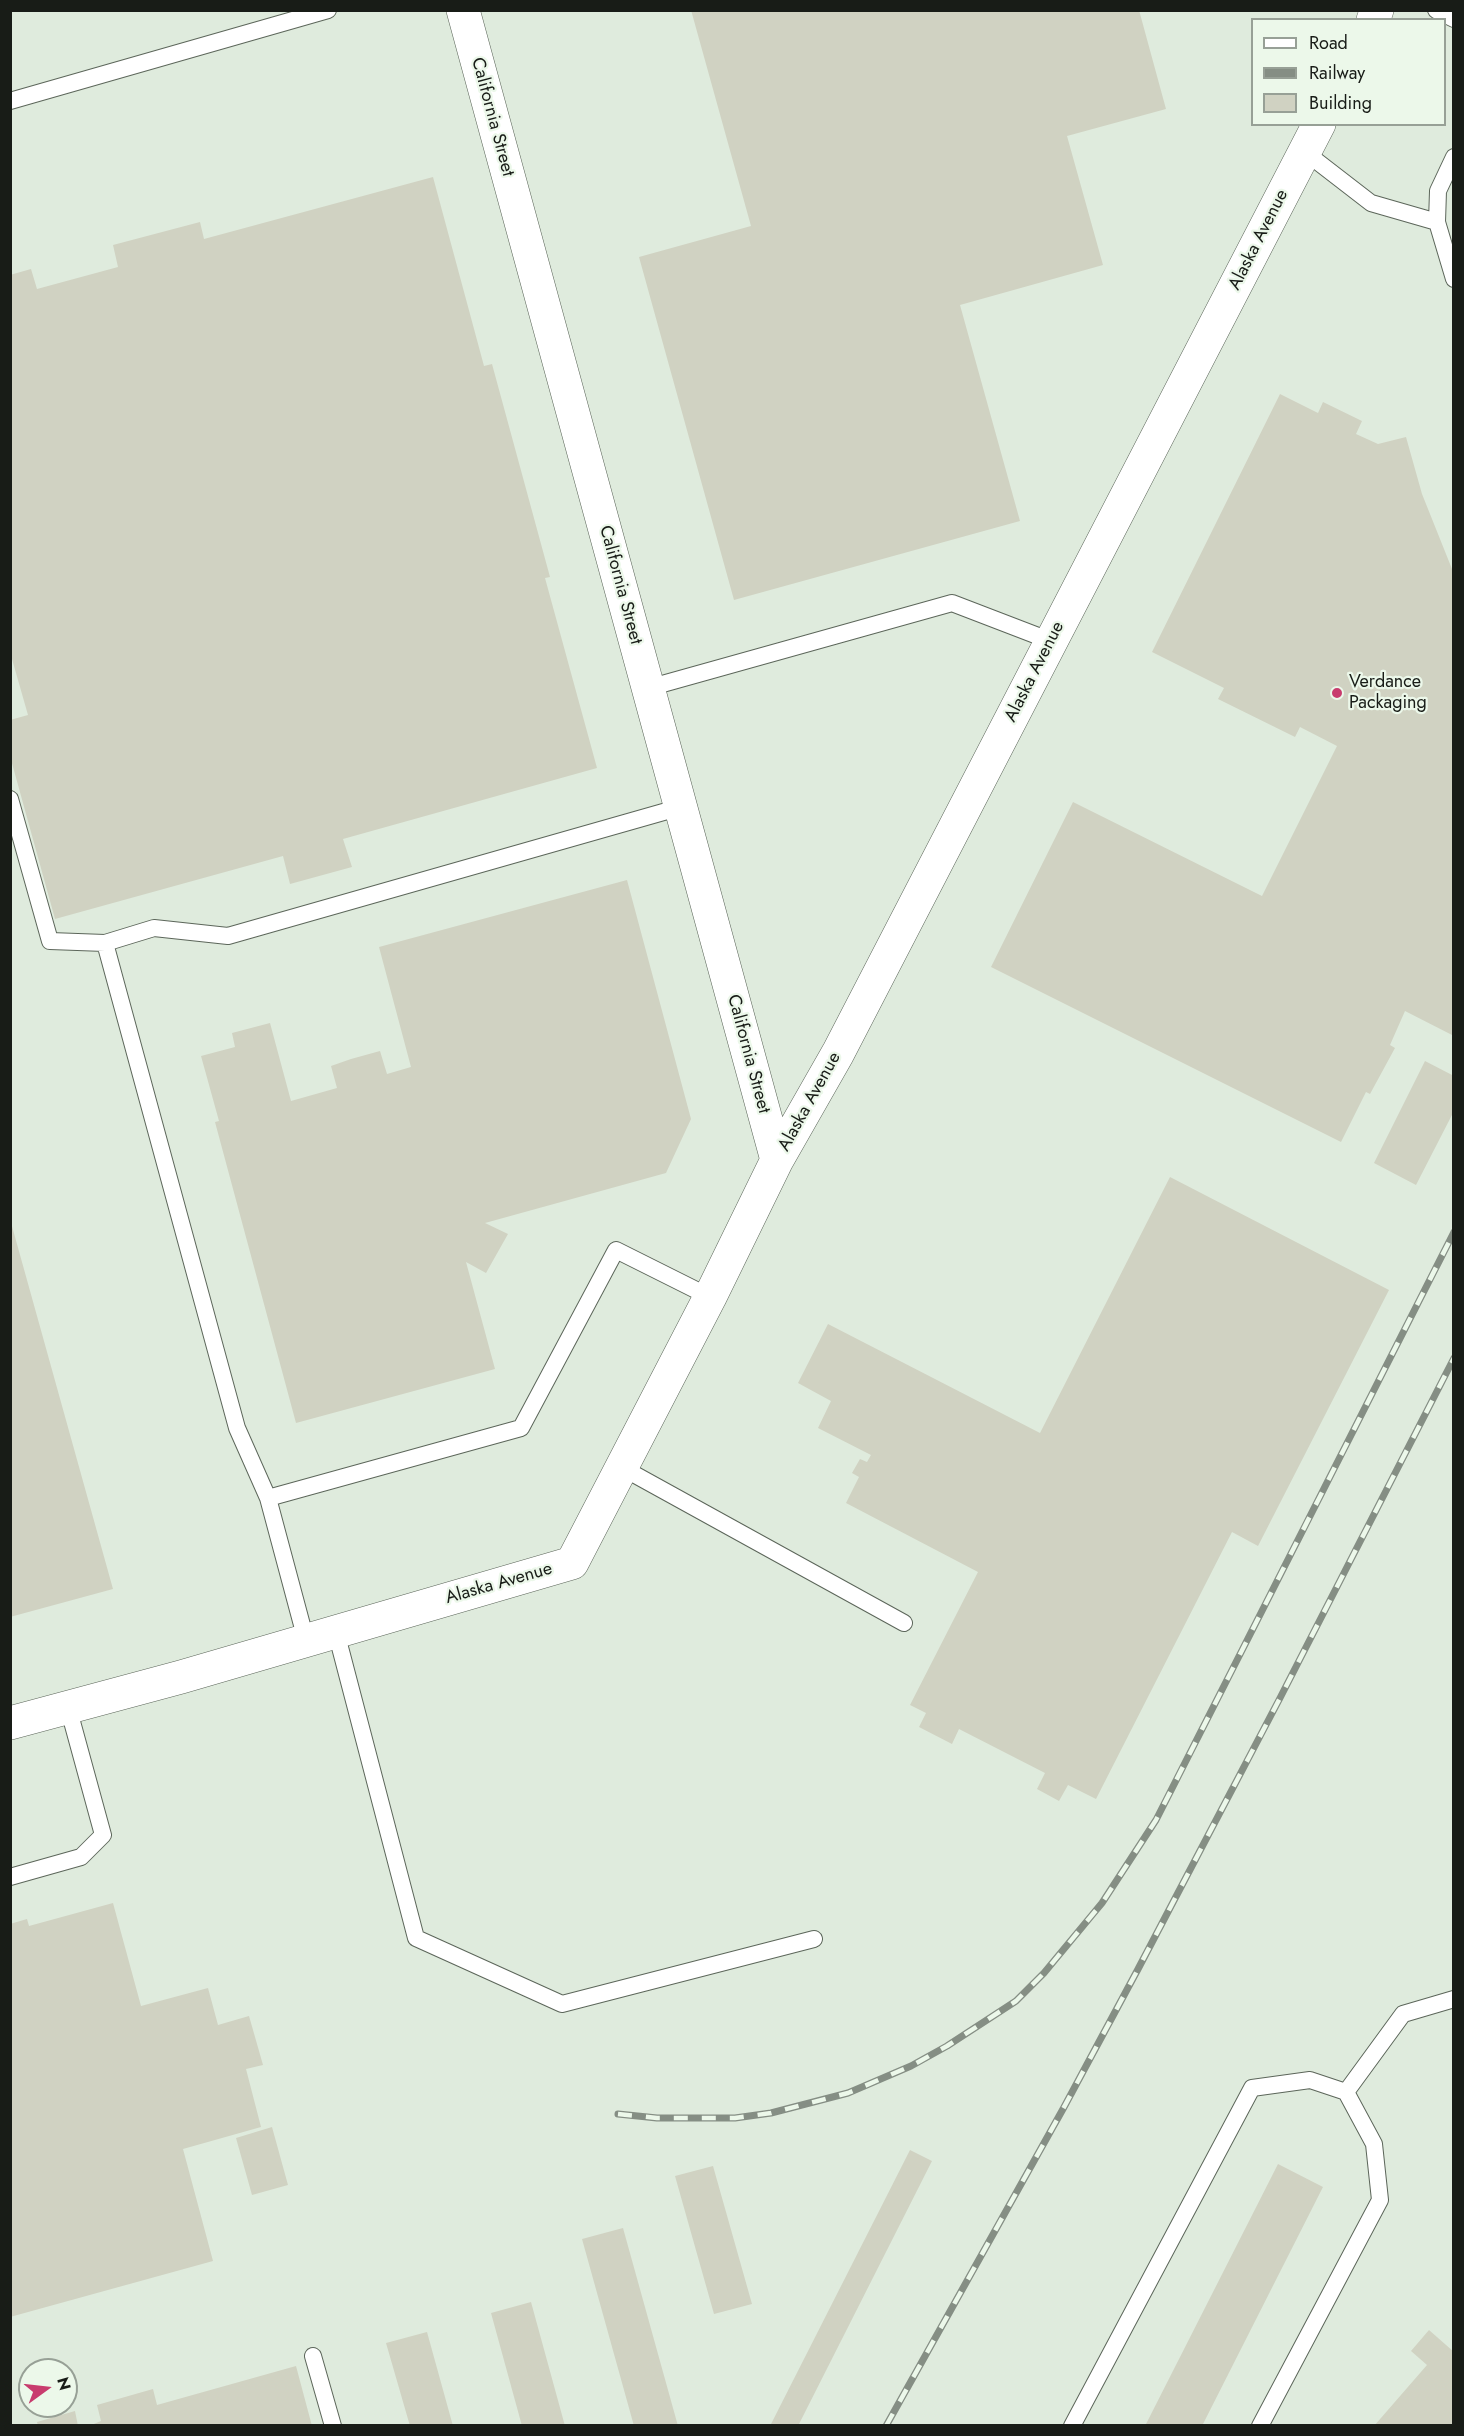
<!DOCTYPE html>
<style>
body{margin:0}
#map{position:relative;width:1464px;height:2436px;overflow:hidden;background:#dfebdd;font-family:Jost,sans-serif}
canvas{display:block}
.frame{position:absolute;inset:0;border:12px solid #181c17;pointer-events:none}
.legend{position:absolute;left:1251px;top:18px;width:195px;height:108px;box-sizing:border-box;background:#ecf8ea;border:2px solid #97a096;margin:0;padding:8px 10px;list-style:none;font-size:18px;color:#181c17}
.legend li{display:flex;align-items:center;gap:12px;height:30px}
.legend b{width:30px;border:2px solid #97a096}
.north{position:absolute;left:18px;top:2358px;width:60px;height:60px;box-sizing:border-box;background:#ecf8ea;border:2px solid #97a096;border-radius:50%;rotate:75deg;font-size:16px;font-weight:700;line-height:24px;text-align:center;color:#181c17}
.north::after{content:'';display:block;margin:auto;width:21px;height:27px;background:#c83c6e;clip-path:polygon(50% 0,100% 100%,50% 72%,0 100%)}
</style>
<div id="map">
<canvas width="1464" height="2436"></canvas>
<div class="frame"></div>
<ul class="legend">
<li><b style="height:8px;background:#fff"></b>Road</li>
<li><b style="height:8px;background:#858e84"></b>Railway</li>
<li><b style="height:16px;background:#d0d2c2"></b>Building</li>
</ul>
<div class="north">N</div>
</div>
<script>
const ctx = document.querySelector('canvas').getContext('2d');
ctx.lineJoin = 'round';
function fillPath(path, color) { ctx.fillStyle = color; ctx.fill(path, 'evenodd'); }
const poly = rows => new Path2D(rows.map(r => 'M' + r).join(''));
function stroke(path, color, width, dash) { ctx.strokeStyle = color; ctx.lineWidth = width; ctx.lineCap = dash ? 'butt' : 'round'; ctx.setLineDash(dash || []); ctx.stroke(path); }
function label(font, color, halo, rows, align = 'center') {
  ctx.font = font + ' Jost,sans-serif'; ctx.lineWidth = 4.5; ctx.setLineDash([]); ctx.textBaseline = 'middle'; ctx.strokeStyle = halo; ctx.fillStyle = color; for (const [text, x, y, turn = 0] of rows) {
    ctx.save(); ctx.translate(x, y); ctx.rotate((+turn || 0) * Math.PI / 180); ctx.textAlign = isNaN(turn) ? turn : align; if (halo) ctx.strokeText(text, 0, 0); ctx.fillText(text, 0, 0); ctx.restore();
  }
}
const building = poly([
 [691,10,1139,10,1166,109,1067,136,1103,265,960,305,1020,521,734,600,639,257,751,226],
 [433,177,484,366,492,364,550,577,545,578,597,768,343,839,352,867,290,884,283,856,55,919,10,756,10,720,28,715,10,652,10,275,31,269,37,289,118,267,113,245,200,222,204,239],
 [1280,394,1318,413,1323,402,1362,421,1356,434,1378,444,1406,437,1422,494,1454,574,1454,1036,1405,1011,1390,1045,1395,1048,1370,1094,1366,1092,1341,1142,991,967,1073,802,1262,896,1337,746,1300,727,1295,737,1218,699,1224,688,1152,652],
 [627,880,691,1119,666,1173,485,1223,508,1234,486,1273,466,1262,495,1369,296,1423,215,1122,219,1121,201,1056,235,1047,232,1033,270,1023,291,1101,337,1088,331,1066,351,1059,380,1051,387,1074,411,1067,379,947],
 [1425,1061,1454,1076,1454,1111,1416,1185,1374,1163],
 [1170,1177,1389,1290,1258,1546,1232,1532,1096,1799,1068,1785,1059,1801,1037,1789,1045,1773,959,1729,952,1744,919,1727,926,1713,910,1705,978,1572,846,1503,859,1477,852,1473,860,1459,867,1462,871,1455,818,1428,831,1401,798,1383,828,1324,1040,1433],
 [10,1219,113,1589,10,1617],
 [113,1903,141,2006,208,1988,218,2025,249,2016,263,2065,246,2069,261,2127,183,2149,213,2261,10,2317,10,1924,27,1919,29,1926],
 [272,2127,288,2185,252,2195,236,2138],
 [910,2150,932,2161,798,2426,770,2426],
 [1278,2164,1323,2187,1202,2426,1145,2426],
 [713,2166,752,2304,714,2314,675,2176],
 [623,2228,678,2426,634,2426,582,2239],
 [531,2302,565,2426,522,2426,491,2313],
 [1429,2330,1454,2352,1454,2426,1374,2426,1427,2365,1411,2351],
 [427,2332,453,2426,410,2426,386,2343],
 [296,2366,312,2426,89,2426,101,2421,97,2405,153,2389,157,2405],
 [75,2411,78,2426,38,2426,37,2422]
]);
const lane = poly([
 [1436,10,1454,19],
 [10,101,328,10],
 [1305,152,1371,203,1437,222],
 [1454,157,1438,191,1437,222,1454,279],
 [648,688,952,603,1051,641],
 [10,799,50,941,105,943],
 [621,1467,904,1623],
 [268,1498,237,1428,105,943,154,928,228,936,681,807],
 [336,1632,416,1938,562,2004,814,1939],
 [306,1640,268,1498,521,1428,616,1250,710,1297],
 [10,1877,81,1857,103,1835,68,1707],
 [1346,2092,1403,2014,1454,1999],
 [313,2356,333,2426],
 [1072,2426,1252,2088,1310,2080,1346,2092,1374,2144,1380,2200,1260,2426]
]);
const secondary = poly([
 [463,10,777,1160],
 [1373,20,1377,10],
 [10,1723,181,1677,572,1563,710,1297,777,1160,838,1053,1319,124]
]);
const rail = poly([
 [618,2114,657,2118,735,2118,771,2113,848,2093,911,2066,947,2046,1016,2001,1044,1973,1102,1903,1156,1820,1454,1232],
 [886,2426,1063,2109,1137,1971,1280,1698,1454,1358]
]);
const markers = [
 [1337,693,6,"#c83c6e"]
];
const streetNames = [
 ["California Street",492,117,75],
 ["Alaska Avenue",1259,240,-63],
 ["California Street",620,585,75],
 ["Alaska Avenue",1035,672,-63],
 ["California Street",748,1054,75],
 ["Alaska Avenue",810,1102,-61],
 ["Alaska Avenue",499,1584,-16]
];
const poiNames = [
 ["Verdance",1349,683],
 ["Packaging",1349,704]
];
fillPath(building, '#d0d2c2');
stroke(lane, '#5c665a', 18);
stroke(secondary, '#5c665a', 34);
stroke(lane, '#fff', 16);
stroke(secondary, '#fff', 33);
stroke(rail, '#858e84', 7);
stroke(rail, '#ecf8ea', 4.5, [14]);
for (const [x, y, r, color] of markers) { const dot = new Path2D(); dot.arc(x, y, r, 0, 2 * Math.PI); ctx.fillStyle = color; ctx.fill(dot); stroke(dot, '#ecf8ea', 2); }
label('18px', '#181c17', '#ecf8ea', streetNames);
label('18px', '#181c17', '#ecf8ea', poiNames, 'left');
</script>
